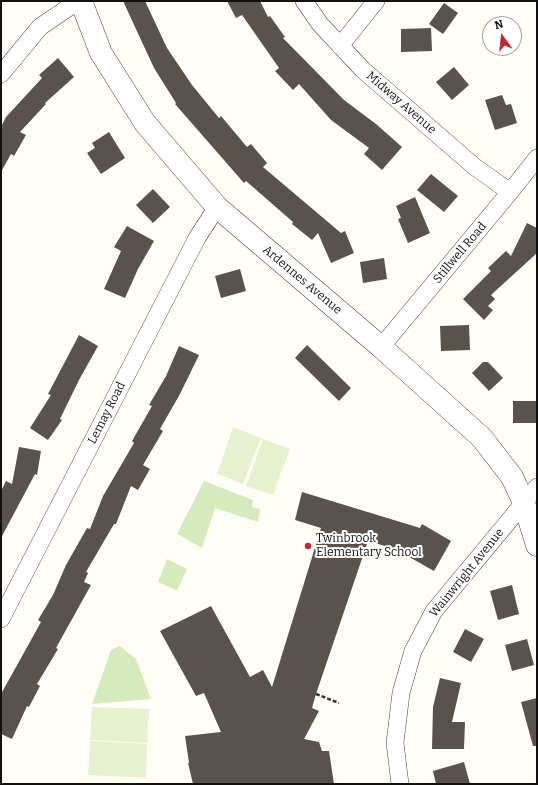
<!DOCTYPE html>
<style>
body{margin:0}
#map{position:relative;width:538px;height:785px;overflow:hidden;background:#fffdf5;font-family:Bitter,serif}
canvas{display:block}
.frame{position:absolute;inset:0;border:2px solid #111;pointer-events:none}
.north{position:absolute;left:482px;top:16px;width:40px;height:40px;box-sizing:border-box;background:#fff;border:1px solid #a0a0a0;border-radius:50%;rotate:345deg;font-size:11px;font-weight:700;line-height:16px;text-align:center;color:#111}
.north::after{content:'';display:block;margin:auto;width:14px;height:18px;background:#c4262e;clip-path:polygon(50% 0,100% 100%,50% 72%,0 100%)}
</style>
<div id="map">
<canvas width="538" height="785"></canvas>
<div class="frame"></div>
<div class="north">N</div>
</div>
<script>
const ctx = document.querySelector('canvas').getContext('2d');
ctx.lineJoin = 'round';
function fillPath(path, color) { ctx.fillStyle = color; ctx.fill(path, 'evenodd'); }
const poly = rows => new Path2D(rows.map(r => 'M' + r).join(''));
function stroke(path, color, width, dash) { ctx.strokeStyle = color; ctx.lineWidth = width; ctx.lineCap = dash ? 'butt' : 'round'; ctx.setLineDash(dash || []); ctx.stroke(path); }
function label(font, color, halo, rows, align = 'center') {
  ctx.font = font + ' Bitter,serif'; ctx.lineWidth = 4; ctx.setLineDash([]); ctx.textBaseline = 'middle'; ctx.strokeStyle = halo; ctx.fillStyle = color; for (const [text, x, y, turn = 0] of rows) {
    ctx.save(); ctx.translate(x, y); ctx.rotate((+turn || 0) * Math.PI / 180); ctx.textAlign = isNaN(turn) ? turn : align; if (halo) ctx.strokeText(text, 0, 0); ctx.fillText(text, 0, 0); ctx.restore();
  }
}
const green = poly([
 [204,481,253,500,252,507,260,509,258,522,215,508,202,548,177,534],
 [167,559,187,569,177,591,158,582],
 [120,646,136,659,151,699,92,704,111,650]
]);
const pitch = poly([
 [233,427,261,438,243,484,217,474],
 [263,439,290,449,273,495,246,486],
 [92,707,149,709,147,743,90,740],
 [90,741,147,744,146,778,88,775]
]);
const building = poly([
 [123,1,145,1,167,48,192,85,219,118,221,116,247,147,251,144,267,163,263,167,341,233,345,231,354,253,331,263,318,233,312,240,292,224,293,222,246,181,244,183,175,104,176,103,154,68],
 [227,1,260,1,268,17,270,16,285,37,283,38,344,100,376,124,402,147,382,170,364,154,369,148,331,120,299,84,293,90,275,71,279,68,242,15,236,18],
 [444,3,458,13,443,34,429,24],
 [431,28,432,51,401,52,401,29],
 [58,58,74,77,45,103,46,104,20,132,26,135,14,156,11,154,1,172,1,127,6,117,42,78,39,75],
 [454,67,469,85,452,100,436,82],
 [502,95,506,105,511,104,517,123,495,130,485,100],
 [109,132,125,158,101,174,87,153,95,148,92,143],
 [431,174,458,196,444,212,417,190],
 [153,189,170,207,153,223,136,205],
 [415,197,430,233,408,243,398,219,401,218,396,206],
 [527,223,537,228,537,253,491,295,495,299,488,306,493,310,484,320,463,299,491,271,488,268,506,251,511,256],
 [127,226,154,241,138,269,125,298,104,289,121,251,114,247],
 [384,258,387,279,363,283,360,262],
 [240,269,246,291,221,298,215,276],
 [469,325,470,350,441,351,440,326],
 [79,335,98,346,79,380,60,419,62,420,48,440,30,428,51,395,48,394],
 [307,345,351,388,339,401,295,358],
 [179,346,199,355,180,394,160,429,163,431,143,465,150,469,138,490,131,486,116,524,114,524,86,572,88,573,84,582,91,585,56,648,58,649,37,684,40,686,29,707,27,706,12,739,1,734,1,694,41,622,38,620,53,595,66,565,87,528,90,529,103,496,134,443,132,441,152,406,149,405,166,376],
 [483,362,488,362,503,378,489,391,472,373],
 [513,401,537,401,537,423,513,423],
 [19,447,41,451,37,475,35,474,1,538,1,491,6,481,12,484],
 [302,492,420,528,422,524,451,541,434,571,395,549,368,541,316,694,312,708,319,711,304,739,319,742,322,751,329,751,334,784,193,784,188,763,189,763,185,736,221,732,204,693,196,696,160,631,211,606,250,677,263,670,272,687,321,528,295,520],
 [512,585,519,614,498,620,490,591],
 [465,629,484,639,471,662,453,652],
 [527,639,534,665,512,671,505,645],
 [440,678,461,683,452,722,465,722,464,749,432,749,433,707],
 [537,698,537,746,533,746,521,702],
 [464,762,470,784,436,784,433,771]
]);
const path = poly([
 [316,694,339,703]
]);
const minor = poly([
 [304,1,320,24,363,70,475,167,510,192],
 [340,46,376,1],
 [1,74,40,27,78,1],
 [381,347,510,192,537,158],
 [1,619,197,238,217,207],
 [400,784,395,743,401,693,413,651,434,611,537,487]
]);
const tertiary = poly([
 [81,1,101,53,145,123,217,207,381,347,482,438,512,477,524,503,537,545]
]);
const markers = [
 [308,546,4,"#c4262e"]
];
const streetNames = [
 ["Midway Avenue",401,103,41],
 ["Stillwell Road",460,253,-50],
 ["Ardennes Avenue",302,280,40],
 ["Lemay Road",107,413,-63],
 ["Wainwright Avenue",467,573,-51]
];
const poiNames = [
 ["Twinbrook",316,539],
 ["Elementary School",316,553]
];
fillPath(green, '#d5ebbd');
fillPath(pitch, '#e6f2cf');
fillPath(building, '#5a524d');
stroke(minor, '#444', 18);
stroke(tertiary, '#444', 23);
stroke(path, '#333', 2.5, [4, 2]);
stroke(minor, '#fff', 17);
stroke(tertiary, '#fff', 22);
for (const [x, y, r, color] of markers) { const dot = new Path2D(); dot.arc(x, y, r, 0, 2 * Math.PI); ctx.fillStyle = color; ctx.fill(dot); stroke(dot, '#fff', 1.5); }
label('12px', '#111', '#fff', streetNames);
label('12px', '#111', '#fff', poiNames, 'left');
</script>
